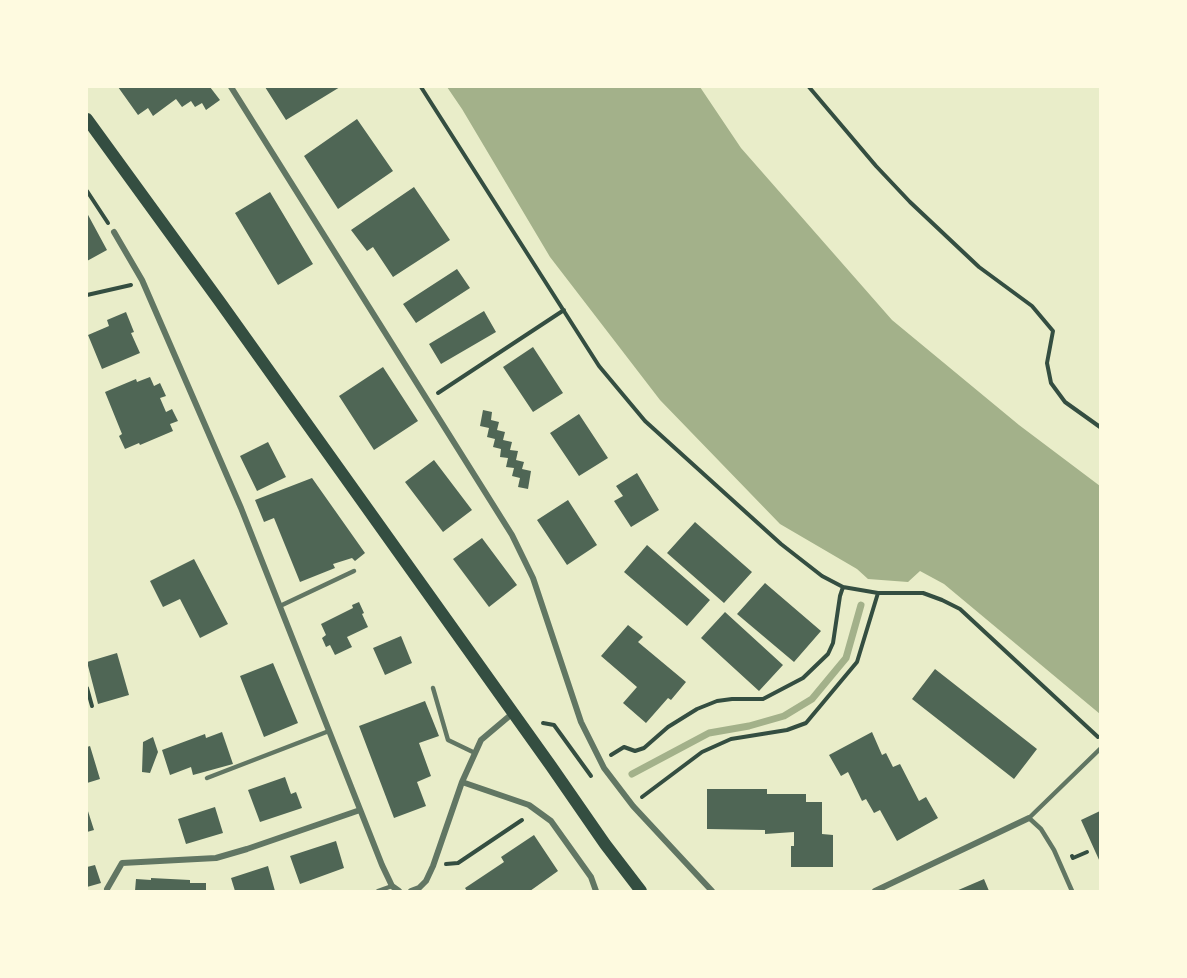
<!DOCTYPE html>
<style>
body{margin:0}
#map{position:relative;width:1187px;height:978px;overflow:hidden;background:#e9edc9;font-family:Arial,sans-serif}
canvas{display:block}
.frame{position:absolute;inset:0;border:88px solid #fefae0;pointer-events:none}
</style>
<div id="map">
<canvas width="1187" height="978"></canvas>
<div class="frame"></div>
</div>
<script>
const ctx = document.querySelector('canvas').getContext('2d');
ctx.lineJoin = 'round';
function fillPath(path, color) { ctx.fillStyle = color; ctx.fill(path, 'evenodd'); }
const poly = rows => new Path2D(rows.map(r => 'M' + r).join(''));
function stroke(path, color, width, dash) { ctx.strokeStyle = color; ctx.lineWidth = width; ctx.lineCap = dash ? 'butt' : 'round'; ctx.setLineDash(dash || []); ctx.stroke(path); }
const water = poly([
 [447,87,700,87,741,148,892,320,1019,425,1100,486,1100,714,944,584,920,571,908,582,868,579,857,569,780,524,660,400,550,257,462,109]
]);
const stream = poly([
 [632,774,709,733,749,726,784,716,812,699,846,658,861,605]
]);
const building = poly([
 [118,87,210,87,220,100,206,110,202,103,195,107,191,101,182,107,176,99,153,116,148,108,138,115],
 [265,87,340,87,286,120],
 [357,119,393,171,338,209,304,156],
 [414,187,450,240,393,277,373,247,367,251,351,230],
 [270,192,313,264,278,285,235,213],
 [87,213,107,250,87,261],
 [457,269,470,288,416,323,403,304],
 [484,311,496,332,441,364,429,344],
 [126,312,134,332,131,333,140,353,102,369,88,335,109,326,107,320],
 [533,347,563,393,533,412,503,367],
 [383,367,418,421,374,450,339,396],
 [150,377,154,386,160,383,166,396,160,398,166,412,172,409,178,421,170,424,173,431,140,445,139,443,125,449,119,436,122,434,105,392,136,379,137,382],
 [483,410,492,412,491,420,499,422,497,430,505,432,503,440,512,442,510,450,518,451,516,460,524,462,522,469,531,471,528,489,518,487,520,478,512,476,514,468,506,467,508,458,500,457,501,449,493,447,495,439,487,437,489,428,480,426],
 [579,414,608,458,579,476,550,433],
 [268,442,286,477,257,491,240,456],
 [434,460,472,510,443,532,405,482],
 [637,473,659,510,631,527,614,501,623,496,616,486],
 [312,478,365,553,355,561,352,558,333,564,335,568,300,582,274,518,264,522,255,500],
 [568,500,597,545,567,565,537,520],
 [695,522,752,572,724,603,667,553],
 [482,538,517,585,489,607,453,559],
 [647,545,710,600,687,626,624,572],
 [194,559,228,624,200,638,180,599,163,607,150,581],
 [765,583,821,631,794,662,737,614],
 [359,602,364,613,362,614,368,627,347,637,352,647,335,655,330,645,326,647,322,638,326,635,321,624,353,608,352,605],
 [725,612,783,665,759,691,701,638],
 [628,625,643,637,638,642,686,682,671,700,668,698,646,723,623,703,637,687,601,656],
 [401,636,412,663,385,675,373,648],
 [117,653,129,695,98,704,87,662],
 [273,663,298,723,264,737,240,676],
 [935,669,1037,749,1014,779,912,699],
 [425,701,439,736,419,743,431,776,417,782,426,806,394,818,359,726],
 [222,732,233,764,193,775,191,767,170,775,162,750,205,734,206,738],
 [872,732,882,755,886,753,893,767,900,764,919,801,926,797,938,818,897,841,880,810,874,813,866,799,862,801,848,772,841,776,829,755],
 [153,737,158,752,150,773,142,772,143,742],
 [90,746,100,779,87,783,87,747],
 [285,777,291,794,296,792,302,808,260,822,248,790],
 [707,789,767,789,767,794,806,794,806,802,822,802,822,834,833,835,833,867,791,867,791,846,794,846,794,832,765,834,765,830,707,829],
 [215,807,223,833,186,844,178,819],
 [87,808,94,830,87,832],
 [1100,811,1100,862,1081,820],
 [534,835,558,871,530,891,467,891,465,888,504,862,501,857],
 [336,841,344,868,300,884,290,856],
 [95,865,101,883,87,887,87,867],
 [268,866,275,891,235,891,231,878],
 [151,878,190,880,190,883,206,883,206,891,135,891,136,879,151,880],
 [984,879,989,891,956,891]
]);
const path = poly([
 [421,87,599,366,645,421,781,544,822,576,843,587,878,593,923,593,942,600,960,609,1098,737],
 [809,87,876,166,910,202,979,267,1032,306,1053,331,1047,363,1051,383,1065,402,1100,427],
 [87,191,108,223],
 [87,295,131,285],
 [438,393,564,310],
 [87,688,92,706],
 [543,723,554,725,591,776],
 [611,755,624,747,635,751,644,748,668,727,697,709,717,701,732,699,763,699,803,678,828,654,833,643,840,596,843,587],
 [642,797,702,752,731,739,787,730,806,723,857,662,878,593],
 [1072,856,1073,858,1087,852],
 [446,864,458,863,522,820]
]);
const service = poly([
 [280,606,354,571],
 [433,688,448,740,475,753],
 [207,778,329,731],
 [378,891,392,886],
 [1072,891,1054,850,1041,829,1029,818,1100,749]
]);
const minor = poly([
 [231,87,512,535,533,578,581,722,604,768,633,806,712,891],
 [114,232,142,280,241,508,382,865,392,886,399,891],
 [462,782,529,805,551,821,591,877,596,891],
 [107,889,122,863,216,858,247,849,360,810],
 [411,891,419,888,426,881,433,866,462,782,481,740,513,713],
 [875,891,1029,818]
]);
const secondary = poly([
 [87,119,220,302,551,766,605,844,641,891]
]);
fillPath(water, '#a3b18a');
stroke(stream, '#a3b18a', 7);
fillPath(building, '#4f6655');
stroke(path, '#344e41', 4);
stroke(service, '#617663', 4.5);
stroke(minor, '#617663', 6);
stroke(secondary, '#344e41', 12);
</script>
